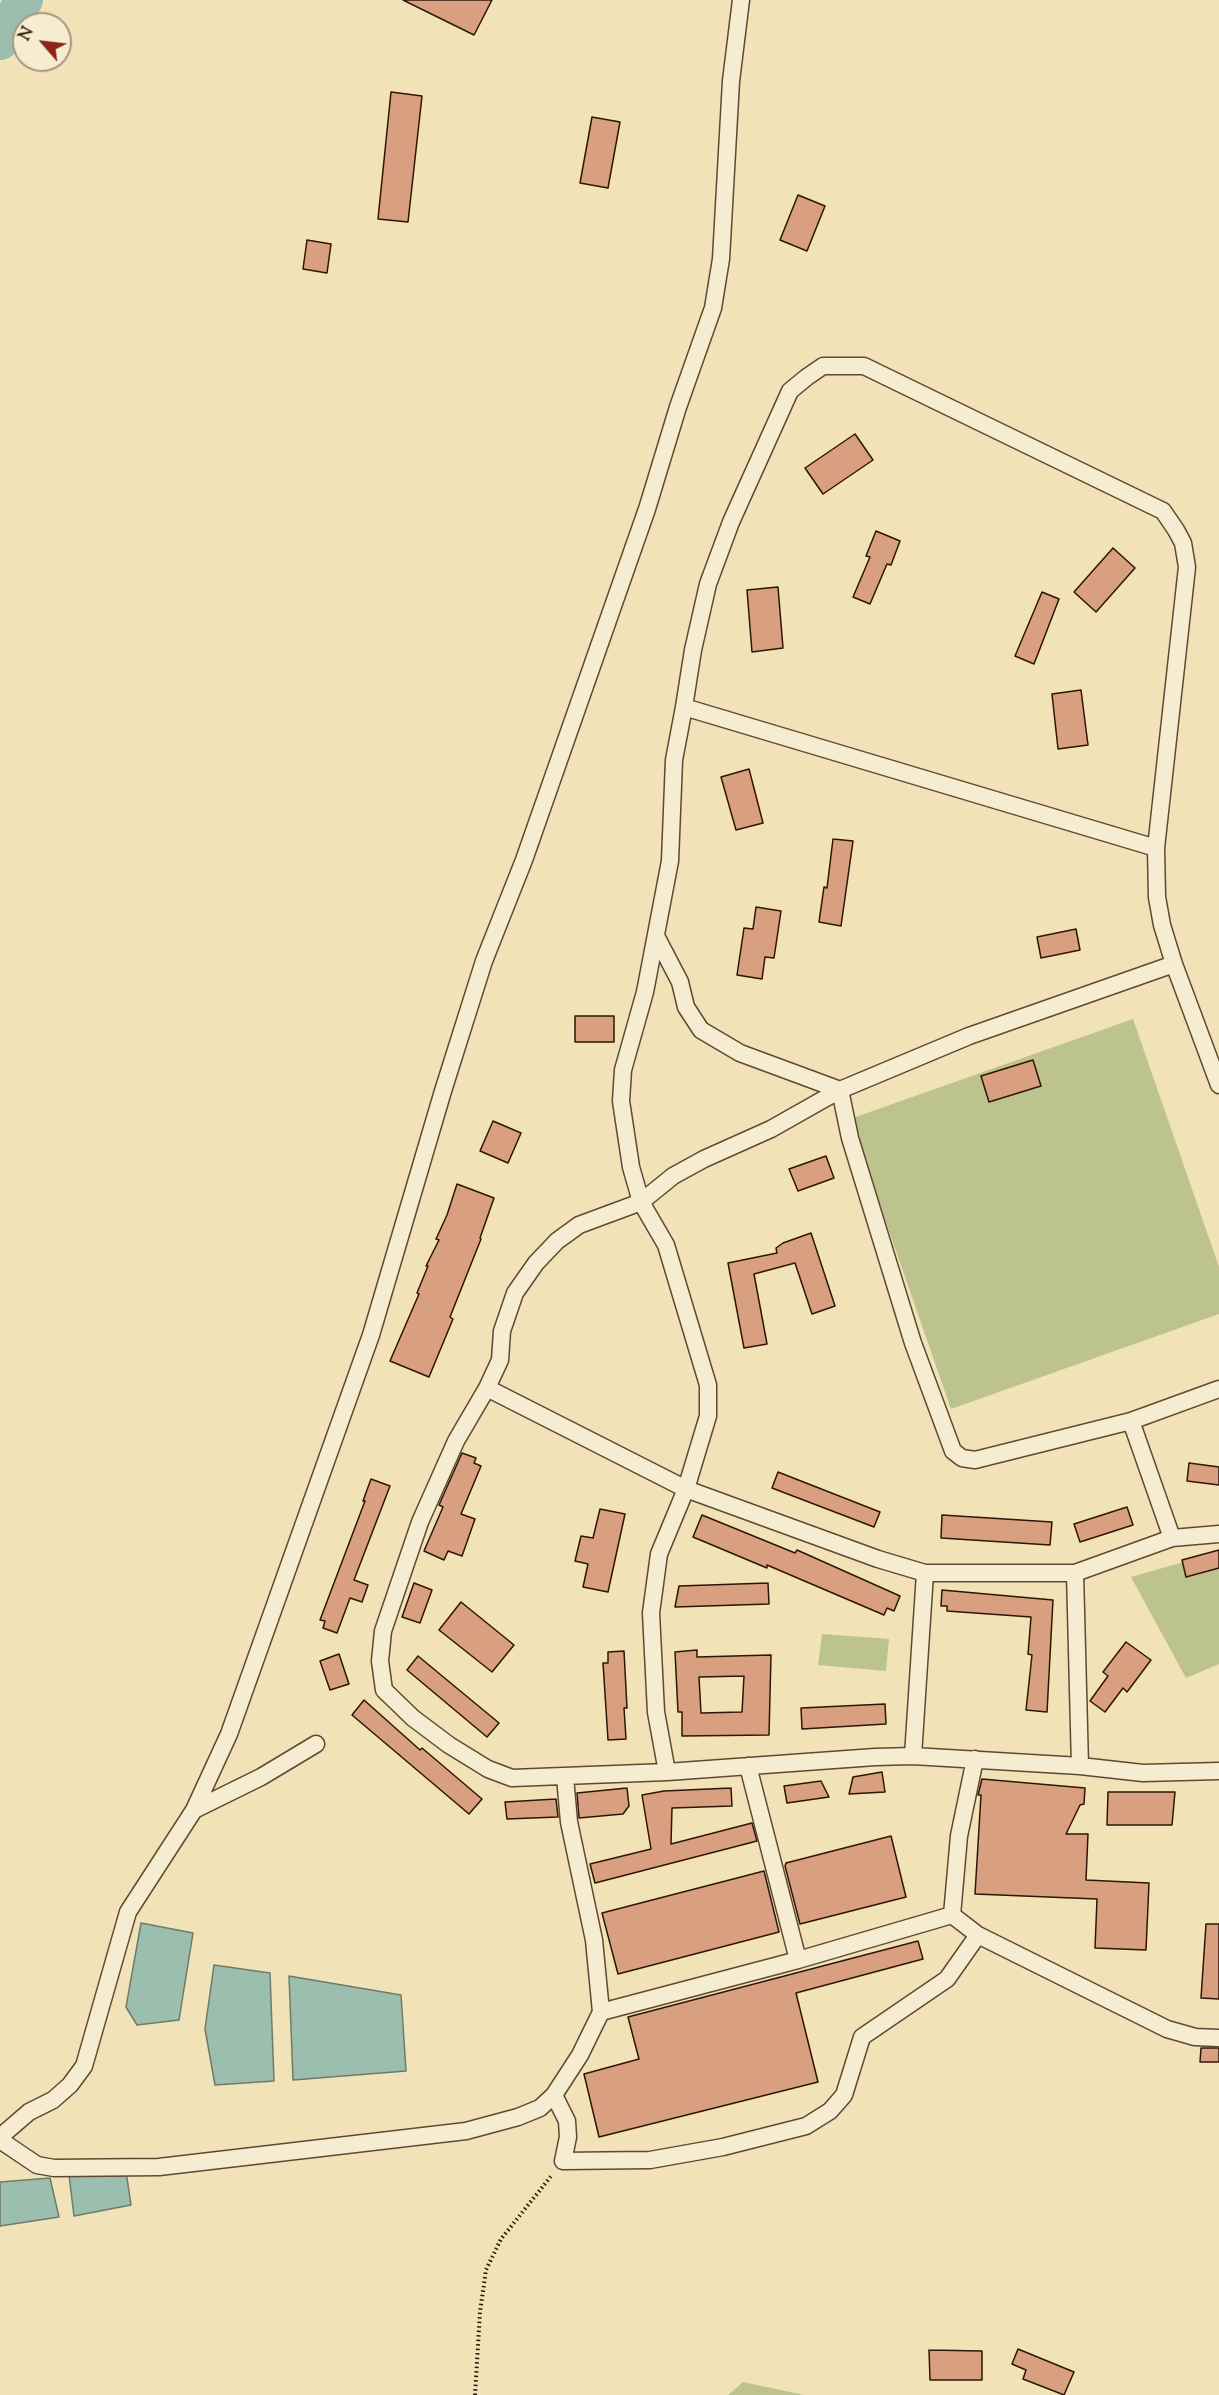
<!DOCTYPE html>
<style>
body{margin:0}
#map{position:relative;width:1219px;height:2395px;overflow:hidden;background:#f1e2b8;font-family:"Sorts Mill Goudy",serif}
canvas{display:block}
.north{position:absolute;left:12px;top:12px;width:60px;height:60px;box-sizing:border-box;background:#f6ecd1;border:2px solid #a69680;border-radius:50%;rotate:298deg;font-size:16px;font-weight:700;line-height:24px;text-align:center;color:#2f1507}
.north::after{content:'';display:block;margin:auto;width:21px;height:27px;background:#8f2418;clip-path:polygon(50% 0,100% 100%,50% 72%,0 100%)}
</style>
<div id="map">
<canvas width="1219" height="2395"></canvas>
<div class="north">N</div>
</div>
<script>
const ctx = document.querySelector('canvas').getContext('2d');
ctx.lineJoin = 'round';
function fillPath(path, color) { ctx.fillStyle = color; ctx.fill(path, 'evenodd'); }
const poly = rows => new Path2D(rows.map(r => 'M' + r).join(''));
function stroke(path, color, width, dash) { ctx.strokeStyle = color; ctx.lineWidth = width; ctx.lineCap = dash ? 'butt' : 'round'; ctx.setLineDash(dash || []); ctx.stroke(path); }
const green = poly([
 [1133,1019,1219,1267,1219,1314,951,1409,850,1119],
 [1219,1552,1219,1664,1186,1678,1131,1577],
 [822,1634,889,1639,886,1671,818,1665],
 [743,2382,804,2395,728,2395]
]);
const water = poly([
 [141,1923,193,1933,179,2020,137,2025,126,2007,141,1923],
 [214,1965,270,1973,274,2081,215,2085,205,2029,214,1965],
 [289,1976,401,1995,406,2071,293,2080,289,1976],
 [126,2171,131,2205,74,2216,69,2175,126,2171],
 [50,2178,59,2217,0,2226,0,2182,50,2178]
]);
const river = poly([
 [0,41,24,0]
]);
const building = poly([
 [403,0,492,0,474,35,403,0],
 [391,92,422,96,408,222,378,219,391,92],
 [592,117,620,122,608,188,580,183,592,117],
 [798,195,825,206,807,251,780,240,798,195],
 [307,240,331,244,327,273,303,269,307,240],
 [855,434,873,460,823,494,805,468,855,434],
 [876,531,900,541,891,565,887,564,870,604,853,597,870,557,866,556,876,531],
 [1113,548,1135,568,1096,612,1074,592,1113,548],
 [778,587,783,648,752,652,747,590,778,587],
 [1042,592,1059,599,1034,664,1015,656,1042,592],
 [1081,690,1088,745,1058,749,1052,694,1081,690],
 [749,769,763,823,736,830,721,777,749,769],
 [833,839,853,841,841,926,819,922,824,887,827,888,833,839],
 [756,907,781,911,774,958,765,957,762,979,737,975,744,928,753,929,756,907],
 [1076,929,1080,950,1041,958,1037,937,1076,929],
 [575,1016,614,1016,614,1042,575,1042,575,1016],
 [1033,1060,1041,1086,989,1102,981,1076,1033,1060],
 [493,1121,521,1133,508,1163,480,1151,493,1121],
 [826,1156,834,1178,798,1191,789,1169,826,1156],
 [457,1184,494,1198,480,1238,481,1239,450,1317,453,1319,429,1377,390,1361,419,1294,417,1293,428,1266,426,1266,439,1240,436,1239,447,1215,457,1184],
 [811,1233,835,1306,812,1314,795,1263,754,1274,767,1344,744,1348,728,1263,777,1253,776,1248,783,1243,811,1233],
 [462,1453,476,1458,474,1463,481,1466,461,1514,475,1519,462,1556,448,1551,444,1560,424,1551,443,1507,439,1505,462,1453],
 [1189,1463,1219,1467,1219,1485,1187,1481,1189,1463],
 [778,1472,880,1512,874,1527,772,1488,778,1472],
 [371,1479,390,1486,354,1580,368,1585,362,1602,350,1598,337,1633,323,1628,325,1621,320,1620,365,1501,363,1501,371,1479],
 [1127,1507,1133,1525,1080,1542,1074,1524,1127,1507],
 [600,1509,625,1514,608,1592,583,1587,588,1564,575,1561,581,1536,593,1538,600,1509],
 [702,1515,795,1553,797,1550,900,1596,894,1611,887,1608,884,1615,767,1565,767,1568,693,1537,702,1515],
 [942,1515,1052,1522,1050,1545,941,1538,942,1515],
 [1219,1550,1219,1568,1186,1577,1182,1560,1219,1550],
 [414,1583,432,1590,420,1623,402,1617,414,1583],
 [768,1583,769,1604,675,1607,679,1586,768,1583],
 [942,1590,1053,1600,1047,1712,1026,1710,1032,1655,1028,1654,1031,1617,947,1611,947,1606,941,1606,942,1590],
 [461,1602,514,1645,492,1672,439,1630,461,1602],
 [1126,1642,1151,1660,1127,1692,1123,1688,1105,1712,1090,1701,1108,1676,1103,1672,1126,1642],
 [697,1650,697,1657,771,1655,769,1735,682,1736,682,1712,678,1712,675,1652,697,1650],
 [744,1676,742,1712,701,1713,699,1677,744,1676],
 [624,1651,627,1708,624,1708,626,1739,608,1740,603,1663,608,1663,608,1652,624,1651],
 [339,1654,349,1684,330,1690,320,1661,339,1654],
 [418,1656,499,1723,487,1737,407,1670,418,1656],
 [364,1700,420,1750,422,1748,482,1799,469,1814,352,1715,364,1700],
 [885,1704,886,1724,802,1729,801,1708,885,1704],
 [882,1772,885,1792,849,1794,853,1777,882,1772],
 [982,1779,1085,1788,1084,1804,1080,1805,1066,1834,1088,1834,1086,1880,1149,1883,1146,1950,1095,1948,1097,1899,975,1894,981,1795,978,1795,982,1779],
 [821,1781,829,1797,787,1803,784,1786,821,1781],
 [627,1788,629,1806,623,1814,579,1818,577,1793,627,1788],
 [731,1788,732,1806,672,1808,671,1844,752,1823,757,1841,595,1883,590,1864,651,1849,642,1795,664,1791,731,1788],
 [1108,1792,1175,1792,1172,1825,1107,1825,1108,1792],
 [556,1799,558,1817,507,1819,505,1802,556,1799],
 [891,1836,906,1897,800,1924,785,1866,786,1863,891,1836],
 [764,1871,779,1932,618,1974,602,1913,764,1871],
 [1206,1924,1219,1924,1219,1999,1201,1998,1206,1924],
 [918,1941,923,1959,796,1993,818,2082,599,2137,584,2074,639,2059,628,2017,918,1941],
 [1201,2048,1219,2048,1219,2062,1200,2062,1201,2048],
 [1018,2349,1074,2372,1064,2395,1023,2379,1026,2370,1012,2364,1018,2349],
 [929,2350,982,2351,982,2380,930,2380,929,2350]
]);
const path = poly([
 [475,2395,480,2312,486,2270,501,2239,552,2175]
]);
const street = poly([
 [1156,848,684,707,693,650,708,584,731,522,790,391,807,377,823,366,864,366,1163,511,1176,530,1183,543,1187,567,1156,848,1157,897,1162,925,1174,964,1219,1085],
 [656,936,680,982,686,1007,701,1030,740,1053,840,1090,969,1036,1174,964],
 [487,1388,500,1360,502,1331,515,1293,536,1263,557,1241,579,1225,641,1202,673,1176,704,1159,771,1129,840,1090,850,1138,913,1343,953,1451,962,1458,975,1460,1131,1421],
 [1219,1534,1172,1538,1075,1573,925,1573,878,1559,686,1489,487,1388,456,1441,420,1522,383,1631,380,1661,384,1690,413,1718,449,1745,488,1769,512,1778,667,1772,875,1757,913,1756,1080,1766,1143,1773,1219,1771],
 [1172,1538,1131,1421,1219,1389],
 [1075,1573,1080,1766],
 [913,1756,925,1573],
 [748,1766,798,1960],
 [667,1772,656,1712,651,1613,659,1554,686,1489,708,1416,708,1385,666,1245,641,1202,631,1167,621,1101,623,1070,645,992,670,861,674,760,684,707],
 [194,1810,261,1777,316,1744],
 [952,1915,978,1935,1167,2029,1195,2037,1219,2038],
 [601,2012,798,1960,952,1915,959,1836,975,1759],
 [554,2095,567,2121,568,2137,563,2161,650,2160,723,2147,806,2126,830,2111,844,2095,862,2037,947,1979,978,1935],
 [0,2137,29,2112,53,2100,70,2085,84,2066,128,1912,194,1810,229,1734,371,1335,443,1091,484,961,524,860,647,509,678,407,713,308,721,259,731,81,741,0],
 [0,2140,37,2165,54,2168,159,2167,466,2131,518,2117,540,2108,554,2095,580,2055,601,2012,594,1940,569,1822,565,1777]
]);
fillPath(green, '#bcc38d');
fillPath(water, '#9bbeae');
stroke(water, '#707a6b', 1.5);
stroke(river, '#9bbeae', 38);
fillPath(building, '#d89f80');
stroke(building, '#2f1507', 1.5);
stroke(street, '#604833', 19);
stroke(path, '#2f1507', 4, [1.5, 3]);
stroke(street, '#f6ecd1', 16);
</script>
